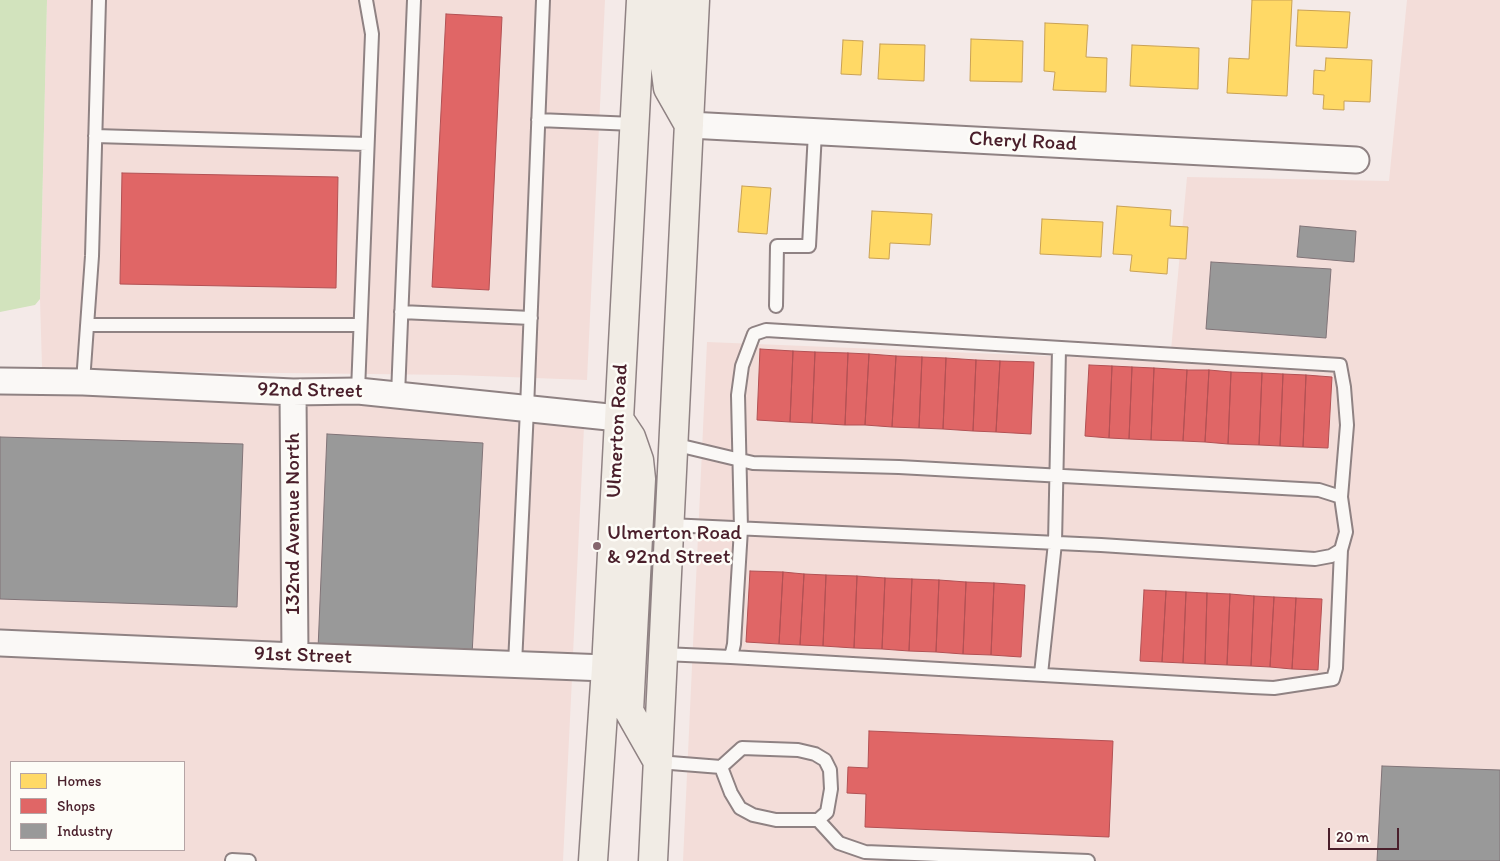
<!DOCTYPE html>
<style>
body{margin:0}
#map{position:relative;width:1500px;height:861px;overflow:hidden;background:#f4eae8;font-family:Itim,sans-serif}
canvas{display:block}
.legend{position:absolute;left:10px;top:761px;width:175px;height:90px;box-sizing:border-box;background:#fdfcf7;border:1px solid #b5a4a5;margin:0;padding:6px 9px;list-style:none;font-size:15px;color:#4a1f2b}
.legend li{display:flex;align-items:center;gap:10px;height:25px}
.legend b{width:25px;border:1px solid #b5a4a5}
.scale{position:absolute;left:1328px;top:828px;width:71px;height:22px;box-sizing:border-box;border:2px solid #4a1f2b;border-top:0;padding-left:6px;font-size:15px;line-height:18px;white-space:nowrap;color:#4a1f2b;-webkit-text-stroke:4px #fdfcf7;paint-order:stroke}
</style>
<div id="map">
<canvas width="1500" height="861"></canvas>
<ul class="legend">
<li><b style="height:14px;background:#ffd966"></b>Homes</li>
<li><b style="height:14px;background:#e06666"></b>Shops</li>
<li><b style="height:14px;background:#999"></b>Industry</li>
</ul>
<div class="scale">20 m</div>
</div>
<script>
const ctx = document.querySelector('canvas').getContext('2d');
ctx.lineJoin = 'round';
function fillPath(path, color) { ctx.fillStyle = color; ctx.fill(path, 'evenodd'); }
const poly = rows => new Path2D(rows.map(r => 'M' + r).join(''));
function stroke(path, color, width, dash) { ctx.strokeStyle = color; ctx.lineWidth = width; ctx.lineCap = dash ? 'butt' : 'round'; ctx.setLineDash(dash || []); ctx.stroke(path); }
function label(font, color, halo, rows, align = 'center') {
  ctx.font = font + ' Itim,sans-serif'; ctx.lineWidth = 5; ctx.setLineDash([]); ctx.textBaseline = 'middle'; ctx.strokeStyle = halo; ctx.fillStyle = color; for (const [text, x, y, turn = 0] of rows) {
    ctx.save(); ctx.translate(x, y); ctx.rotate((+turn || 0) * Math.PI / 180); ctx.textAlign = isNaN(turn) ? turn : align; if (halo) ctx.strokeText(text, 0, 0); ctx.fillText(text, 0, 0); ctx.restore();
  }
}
const built = poly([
 [47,0,605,0,587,380,456,375,109,371,42,367,40,299],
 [1407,0,1500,0,1500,861,683,861,707,342,1170,361,1187,177,1389,181],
 [0,393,82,394,280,404,282,643,0,630],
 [357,403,584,427,573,654,309,644,307,404],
 [0,655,281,668,572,678,563,861,0,861],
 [11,762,184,762,184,850,11,850]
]);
const green = poly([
 [0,0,47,0,40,299,35,305,0,312]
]);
const homes = poly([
 [1252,0,1292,0,1287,96,1227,93,1229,58,1249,59,1252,0],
 [1298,10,1350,12,1347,48,1296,46,1298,10],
 [1045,23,1088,25,1086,57,1107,58,1106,92,1053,90,1055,72,1044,71,1045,23],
 [971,39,1023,41,1022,82,970,81,971,39],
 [843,40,863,41,861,75,841,74,843,40],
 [880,44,925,45,924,81,878,79,880,44],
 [1132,45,1199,48,1198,89,1130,86,1132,45],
 [1326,58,1372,60,1370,102,1344,101,1344,110,1323,109,1324,95,1313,94,1314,70,1325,71,1326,58],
 [742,186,771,188,767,234,738,232,742,186],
 [1117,206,1171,210,1170,226,1188,227,1186,259,1168,258,1167,274,1130,271,1132,255,1113,254,1117,206],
 [872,211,932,214,930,245,890,243,889,259,869,258,872,211],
 [1042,219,1103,222,1101,257,1040,254,1042,219]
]);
const shops = poly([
 [446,14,502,17,489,290,432,287,446,14],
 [122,173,338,177,336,288,120,284,122,173],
 [760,349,793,351,790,422,757,420,760,349],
 [793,351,815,352,812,423,790,422,793,351],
 [815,352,848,353,845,425,812,423,815,352],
 [848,353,869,354,865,425,845,425,848,353],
 [869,354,896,356,892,427,865,425,869,354],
 [896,356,922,357,919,428,892,427,896,356],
 [922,357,946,358,943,429,919,428,922,357],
 [946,358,976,360,973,431,943,429,946,358],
 [976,360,1000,361,996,432,973,431,976,360],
 [1000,361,1034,362,1031,434,996,432,1000,361],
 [1089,365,1112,366,1109,438,1085,436,1089,365],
 [1112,366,1132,367,1129,439,1109,438,1112,366],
 [1132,367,1154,368,1151,440,1129,439,1132,367],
 [1154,368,1187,370,1183,441,1151,440,1154,368],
 [1187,370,1209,370,1205,442,1183,441,1187,370],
 [1209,370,1231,372,1228,444,1205,442,1209,370],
 [1231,372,1262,373,1259,445,1228,444,1231,372],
 [1262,373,1283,374,1280,446,1259,445,1262,373],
 [1283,374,1306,375,1303,447,1280,446,1283,374],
 [1306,375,1332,377,1328,448,1303,447,1306,375],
 [750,571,783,572,779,644,746,642,750,571],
 [783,572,804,574,800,645,779,644,783,572],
 [804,574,826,575,823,646,800,645,804,574],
 [826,575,857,576,854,648,823,646,826,575],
 [857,576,885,578,882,649,854,648,857,576],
 [885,578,912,579,909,651,882,649,885,578],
 [912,579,939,580,936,652,909,651,912,579],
 [939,580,966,582,963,654,936,652,939,580],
 [966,582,994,583,991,655,963,654,966,582],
 [994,583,1025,585,1021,657,991,655,994,583],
 [1144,590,1166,591,1162,662,1140,661,1144,590],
 [1166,591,1186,592,1183,663,1162,662,1166,591],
 [1186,592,1207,593,1205,664,1183,663,1186,592],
 [1207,593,1230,594,1227,665,1205,664,1207,593],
 [1230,594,1254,596,1251,666,1227,665,1230,594],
 [1254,596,1274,597,1270,667,1251,666,1254,596],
 [1274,597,1296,598,1292,669,1270,667,1274,597],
 [1296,598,1322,599,1318,670,1292,669,1296,598],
 [869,731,1113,741,1109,837,865,827,866,794,847,793,848,767,868,768,869,731]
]);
const industry = poly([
 [1300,226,1356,231,1354,262,1297,257,1300,226],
 [1211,262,1331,269,1326,338,1206,329,1211,262],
 [327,434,483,443,472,655,318,649,327,434],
 [0,437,243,444,237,607,0,599,0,437],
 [1382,766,1500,770,1500,861,1377,861,1382,766]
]);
const lane = poly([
 [538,120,634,124],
 [95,136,367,144],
 [776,306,777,246,809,246,815,132],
 [401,312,531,318],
 [87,325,359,325],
 [83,382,92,256,99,0],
 [358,391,372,34,366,0],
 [398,395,414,0],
 [669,525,1101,545,1315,559,1331,556,1341,550,1346,532,1341,497,1319,490,899,467,753,463,673,444],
 [663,654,731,657,734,644,741,529,738,395,742,366,754,334,766,330,1340,365,1344,387,1347,425,1341,497],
 [731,657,1252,687,1274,688,1333,679,1336,668,1341,550],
 [515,664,527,409,543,0],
 [1041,674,1055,543,1059,349],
 [658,762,721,767,742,748,798,750,815,754,825,760,830,770,831,789,827,812,818,820,776,820,753,815,740,808,731,793,721,767],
 [818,820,839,843,865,852,1088,861],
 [232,860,249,861]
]);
const street = poly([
 [689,125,1356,160],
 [0,381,83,382,293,392,358,391,618,418],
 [293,392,295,656],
 [0,643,295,656,606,668]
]);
const primary = poly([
 [668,0,665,65,668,88,689,125],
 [619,419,631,437,639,460,641,479,629,711,658,762],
 [593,861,606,668,641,0],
 [653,861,695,0]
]);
const markers = [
 [597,546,5,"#86666d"]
];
const streetNames = [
 ["Cheryl Road",1023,142,3],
 ["92nd Street",310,391,1],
 ["Ulmerton Road",618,431,-87],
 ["132nd Avenue North",294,524,-90],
 ["91st Street",303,656,2]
];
const poiNames = [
 ["Ulmerton Road",607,534],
 ["& 92nd Street",607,558]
];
fillPath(built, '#f3ddd9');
fillPath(green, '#d2e3bd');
fillPath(homes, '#ffd966');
stroke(homes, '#c9a154', 1);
fillPath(shops, '#e06666');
stroke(shops, '#b35154', 1);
fillPath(industry, '#999');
stroke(industry, '#817478', 1);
stroke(lane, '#8f8283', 16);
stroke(street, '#8f8283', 29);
stroke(primary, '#8f8283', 31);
stroke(lane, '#faf8f6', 12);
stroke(street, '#faf8f6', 25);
stroke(primary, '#f1ece5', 28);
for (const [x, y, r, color] of markers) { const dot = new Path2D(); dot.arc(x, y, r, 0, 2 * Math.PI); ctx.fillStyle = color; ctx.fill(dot); stroke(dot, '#fdfcf7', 2); }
label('21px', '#4a1f2b', '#fdfcf7', streetNames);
label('21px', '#4a1f2b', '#fdfcf7', poiNames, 'left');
</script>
